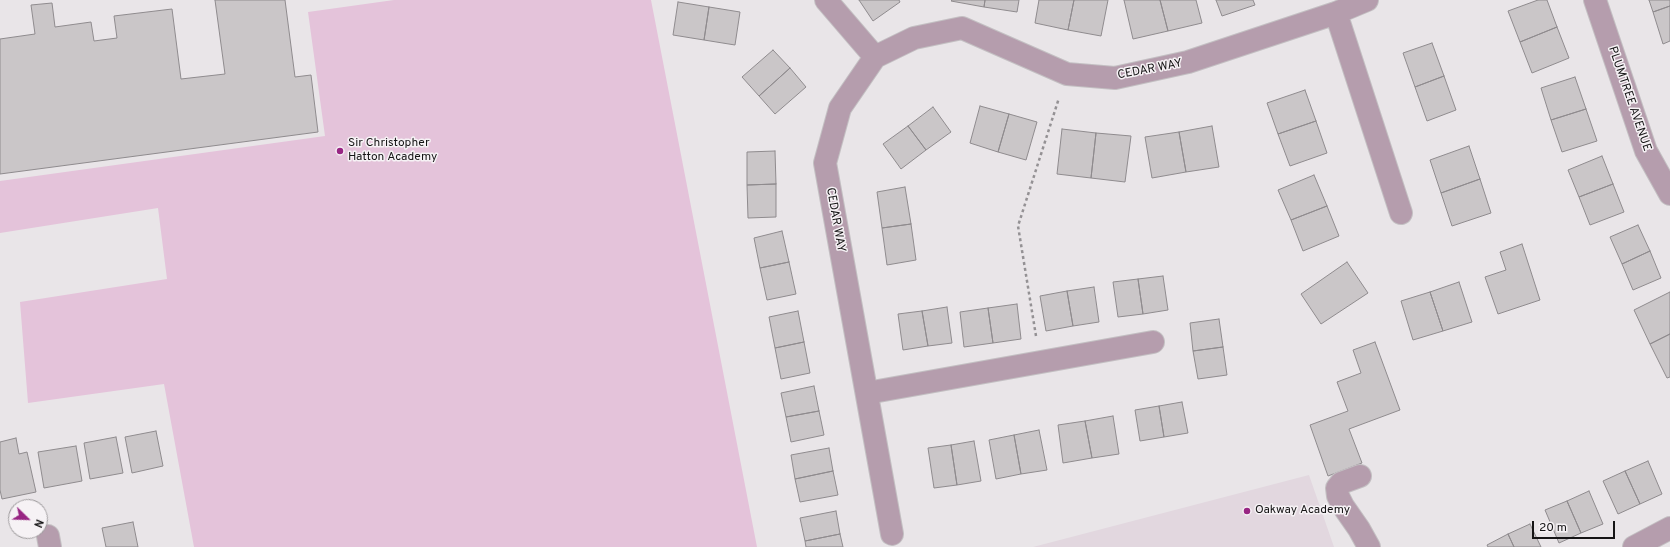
<!DOCTYPE html>
<style>
body{margin:0}
#map{position:relative;width:1670px;height:547px;overflow:hidden;background:#e9e5e8;font-family:Overpass,sans-serif}
canvas{display:block}
.north{position:absolute;left:8px;top:499px;width:40px;height:40px;box-sizing:border-box;background:#f6f2f5;border:1px solid #9c999b;border-radius:50%;rotate:113deg;font-size:11px;font-weight:700;line-height:16px;text-align:center;color:#151415}
.north::after{content:'';display:block;margin:auto;width:14px;height:18px;background:#982583;clip-path:polygon(50% 0,100% 100%,50% 72%,0 100%)}
.scale{position:absolute;left:1532px;top:521px;width:83px;height:18px;box-sizing:border-box;border:2px solid #151415;border-top:0;padding-left:5px;font-size:12px;line-height:14px;white-space:nowrap;color:#151415;-webkit-text-stroke:3px #f6f2f5;paint-order:stroke}
</style>
<div id="map">
<canvas width="1670" height="547"></canvas>
<div class="north">N</div>
<div class="scale">20 m</div>
</div>
<script>
const ctx = document.querySelector('canvas').getContext('2d');
ctx.lineJoin = 'round';
function fillPath(path, color) { ctx.fillStyle = color; ctx.fill(path, 'evenodd'); }
const poly = rows => new Path2D(rows.map(r => 'M' + r).join(''));
function stroke(path, color, width, dash) { ctx.strokeStyle = color; ctx.lineWidth = width; ctx.lineCap = dash ? 'butt' : 'round'; ctx.setLineDash(dash || []); ctx.stroke(path); }
function label(font, color, halo, rows, align = 'center') {
  ctx.font = font + ' Overpass,sans-serif'; ctx.lineWidth = 3; ctx.setLineDash([]); ctx.textBaseline = 'middle'; ctx.strokeStyle = halo; ctx.fillStyle = color; for (const [text, x, y, turn = 0] of rows) {
    ctx.save(); ctx.translate(x, y); ctx.rotate((+turn || 0) * Math.PI / 180); ctx.textAlign = isNaN(turn) ? turn : align; if (halo) ctx.strokeText(text, 0, 0); ctx.fillText(text, 0, 0); ctx.restore();
  }
}
const built = poly([
 [1309,475,1334,547,1033,547]
]);
const green = poly([
 [394,0,651,0,757,547,194,547,164,384,28,403,20,302,167,279,158,208,0,233,0,181,325,136,308,12]
]);
const building = poly([
 [215,0,285,0,295,77,311,75,318,132,0,174,0,39,35,34,31,5,52,3,55,27,91,22,94,41,117,38,114,16,172,9,181,79,225,74,215,0],
 [859,0,899,0,900,2,873,21,859,0],
 [952,0,985,0,984,7,951,1,952,0],
 [985,0,1019,0,1017,12,984,7,985,0],
 [1039,0,1074,0,1068,30,1035,23,1039,0],
 [1074,0,1108,0,1101,36,1068,30,1074,0],
 [1124,0,1160,0,1168,31,1133,39,1124,0],
 [1160,0,1196,0,1202,23,1168,31,1160,0],
 [1216,0,1253,0,1255,5,1222,16,1216,0],
 [1538,0,1547,0,1557,27,1520,42,1508,11,1538,0],
 [1649,0,1670,0,1670,6,1653,12,1649,0],
 [678,2,709,7,704,40,673,35,678,2],
 [1670,6,1670,41,1663,44,1653,12,1670,6],
 [709,7,740,12,735,45,704,40,709,7],
 [1557,27,1569,58,1532,73,1520,42,1557,27],
 [1432,43,1444,76,1415,87,1403,53,1432,43],
 [773,50,790,68,759,96,742,77,773,50],
 [790,68,806,87,775,114,759,96,790,68],
 [1444,76,1456,110,1427,121,1415,87,1444,76],
 [1575,77,1586,109,1551,120,1541,88,1575,77],
 [1305,90,1316,121,1278,134,1267,103,1305,90],
 [980,106,1009,114,998,152,970,143,980,106],
 [933,107,951,132,926,150,908,126,933,107],
 [1586,109,1597,141,1562,152,1551,120,1586,109],
 [1009,114,1037,122,1026,160,998,152,1009,114],
 [1316,121,1327,153,1290,166,1278,134,1316,121],
 [908,126,926,150,901,169,883,144,908,126],
 [1212,126,1219,167,1186,172,1179,132,1212,126],
 [1062,129,1096,133,1091,178,1057,174,1062,129],
 [1179,132,1186,172,1152,178,1145,137,1179,132],
 [1096,133,1131,136,1125,182,1091,178,1096,133],
 [1469,146,1480,179,1441,193,1430,160,1469,146],
 [775,151,776,184,747,185,747,152,775,151],
 [1602,156,1613,184,1579,197,1568,170,1602,156],
 [1314,175,1327,206,1291,220,1278,190,1314,175],
 [1480,179,1491,213,1452,226,1441,193,1480,179],
 [776,184,776,217,748,218,747,185,776,184],
 [1613,184,1624,212,1590,225,1579,197,1613,184],
 [905,187,911,224,882,228,877,192,905,187],
 [1327,206,1339,236,1303,251,1291,220,1327,206],
 [911,224,916,260,887,265,882,228,911,224],
 [1638,225,1650,251,1622,264,1610,237,1638,225],
 [782,231,789,262,760,268,754,238,782,231],
 [1522,244,1540,300,1498,314,1485,277,1506,270,1500,252,1522,244],
 [1650,251,1661,278,1633,290,1622,264,1650,251],
 [789,262,796,294,767,300,760,268,789,262],
 [1347,262,1368,293,1321,324,1301,294,1347,262],
 [1163,276,1168,310,1143,314,1138,279,1163,276],
 [1138,279,1143,314,1118,317,1113,282,1138,279],
 [1459,282,1472,322,1443,331,1430,292,1459,282],
 [1094,287,1099,322,1073,326,1067,291,1094,287],
 [1067,291,1073,326,1046,331,1040,296,1067,291],
 [1430,292,1443,331,1413,340,1401,301,1430,292],
 [1670,292,1670,334,1650,344,1634,310,1670,292],
 [1017,304,1021,339,993,343,988,308,1017,304],
 [947,307,952,343,928,346,922,311,947,307],
 [988,308,993,343,964,347,960,312,988,308],
 [798,311,804,342,775,348,769,317,798,311],
 [922,311,928,346,903,350,898,314,922,311],
 [1219,319,1223,347,1193,351,1190,323,1219,319],
 [1670,334,1670,377,1667,378,1650,344,1670,334],
 [804,342,810,373,781,379,775,348,804,342],
 [1375,342,1400,410,1349,429,1362,463,1328,476,1310,425,1348,411,1337,382,1361,373,1353,350,1375,342],
 [1223,347,1227,375,1198,379,1193,351,1223,347],
 [814,386,819,411,786,417,781,393,814,386],
 [1182,402,1188,433,1164,437,1159,406,1182,402],
 [1159,406,1164,437,1140,441,1135,410,1159,406],
 [819,411,824,435,791,442,786,417,819,411],
 [1113,416,1119,454,1092,458,1085,421,1113,416],
 [1085,421,1092,458,1063,463,1058,425,1085,421],
 [1039,430,1047,470,1021,474,1014,435,1039,430],
 [156,431,163,466,132,473,125,437,156,431],
 [1014,435,1021,474,996,479,989,440,1014,435],
 [116,437,123,473,90,479,84,443,116,437],
 [16,438,19,454,27,452,36,492,2,499,0,490,0,442,16,438],
 [974,441,981,481,957,485,951,445,974,441],
 [951,445,957,485,934,488,928,448,951,445],
 [76,446,82,481,44,488,38,452,76,446],
 [829,448,833,471,795,479,791,455,829,448],
 [1648,461,1662,494,1640,504,1625,471,1648,461],
 [833,471,838,495,800,502,795,479,833,471],
 [1625,471,1640,504,1618,514,1603,481,1625,471],
 [1589,491,1603,524,1581,533,1567,501,1589,491],
 [1567,501,1581,533,1559,543,1545,510,1567,501],
 [836,511,840,534,805,541,800,518,836,511],
 [133,522,138,547,106,547,102,528,133,522],
 [1530,524,1541,547,1514,547,1508,534,1530,524],
 [840,534,843,547,806,547,805,541,840,534],
 [1508,534,1514,547,1488,547,1487,545,1508,534]
]);
const path = poly([
 [1036,336,1018,226,1059,98]
]);
const minor = poly([
 [826,0,875,57],
 [1595,0,1646,151,1670,194],
 [1336,13,1401,213],
 [867,393,1153,342],
 [1360,476,1341,483,1337,488,1338,496,1343,506,1359,529,1369,547],
 [892,534,825,163,840,108,875,57,914,38,962,28,1067,74,1115,78,1188,62,1336,13,1367,0],
 [48,536,50,547],
 [1634,547,1670,528]
]);
const markers = [
 [340,151,4,"#982583"],
 [1247,511,4,"#982583"]
];
const streetNames = [
 ["CEDAR WAY",1150,70,-11],
 ["PLUMTREE AVENUE",1629,99,71],
 ["CEDAR WAY",835,220,80]
];
const poiNames = [
 ["Sir Christopher",348,144],
 ["Hatton Academy",348,158],
 ["Oakway Academy",1255,511]
];
fillPath(built, '#e2d7df');
fillPath(green, '#e4c3da');
fillPath(building, '#cac6c8');
stroke(building, '#8f8b8e', 1);
stroke(minor, '#c3bfc2', 24);
stroke(path, '#949194', 2.5, [3, 3]);
stroke(minor, '#b59dad', 22);
for (const [x, y, r, color] of markers) { const dot = new Path2D(); dot.arc(x, y, r, 0, 2 * Math.PI); ctx.fillStyle = color; ctx.fill(dot); stroke(dot, '#f6f2f5', 1.5); }
label('12px', '#151415', '#f6f2f5', streetNames);
label('12px', '#151415', '#f6f2f5', poiNames, 'left');
</script>
